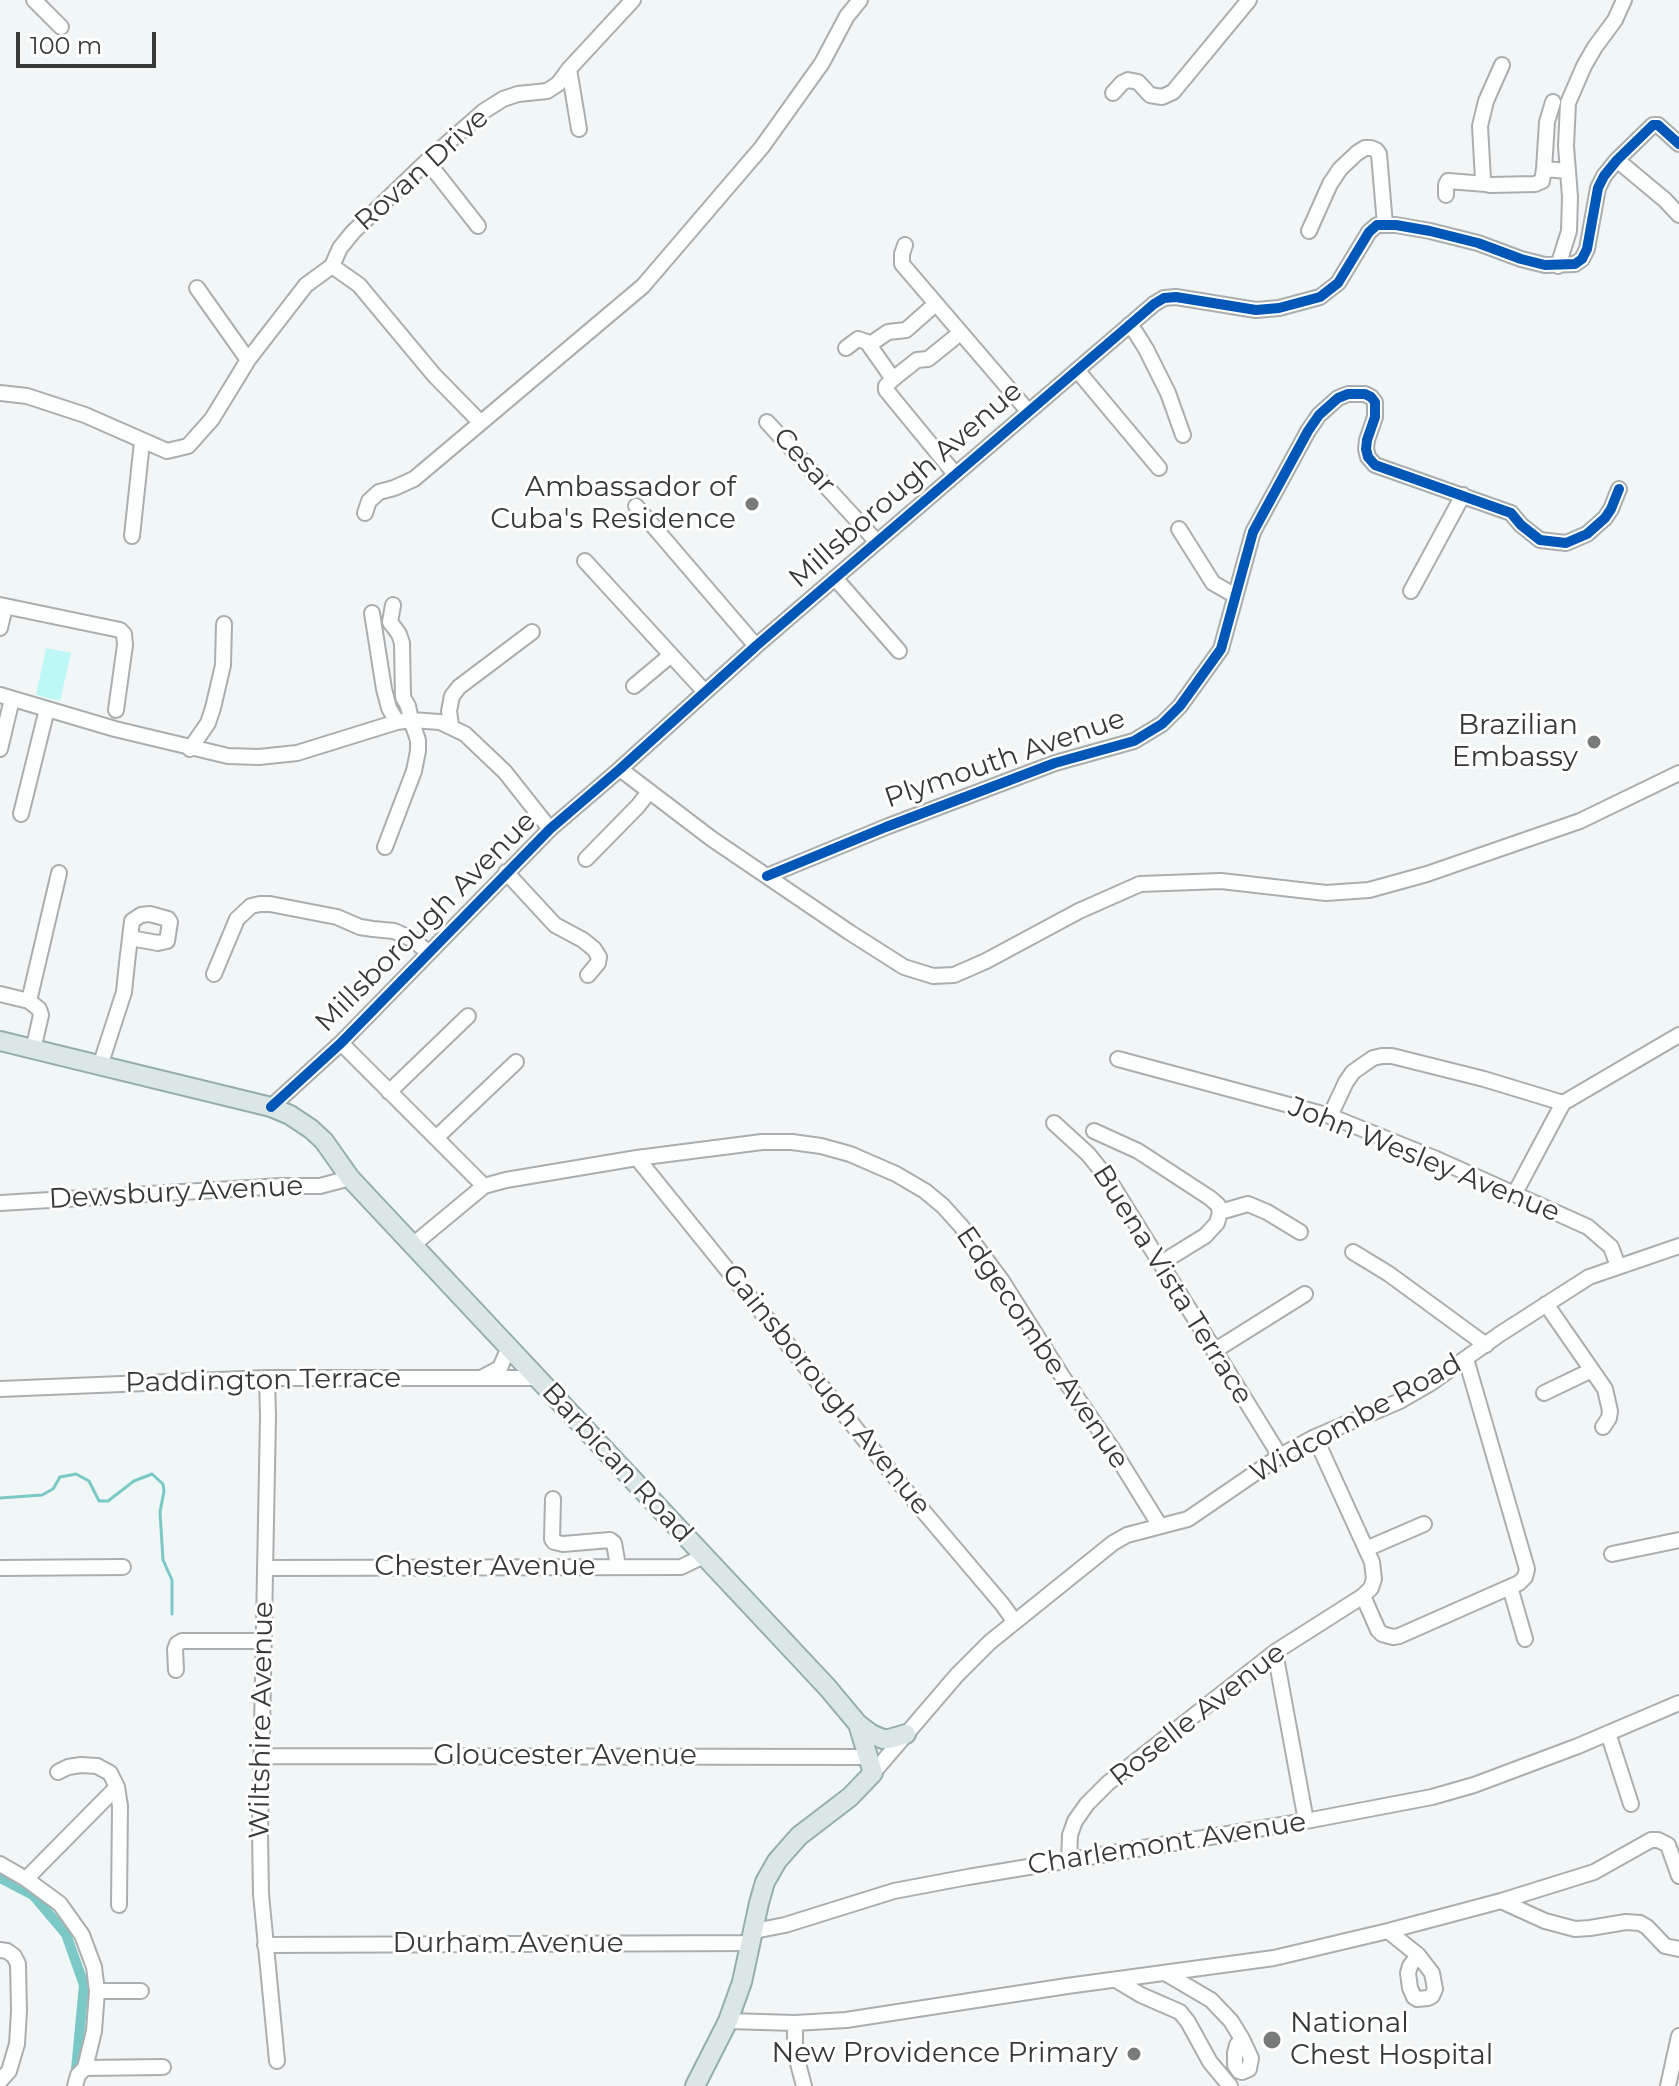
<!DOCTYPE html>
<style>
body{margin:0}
#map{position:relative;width:1679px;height:2086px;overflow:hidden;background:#f1f7f6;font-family:Montserrat,sans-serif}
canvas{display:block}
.scale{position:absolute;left:16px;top:32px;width:140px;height:36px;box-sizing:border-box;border:4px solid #353938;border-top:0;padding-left:10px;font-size:24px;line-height:28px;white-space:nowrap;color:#353938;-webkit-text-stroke:6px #fff;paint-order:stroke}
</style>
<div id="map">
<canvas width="1679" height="2086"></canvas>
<div class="scale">100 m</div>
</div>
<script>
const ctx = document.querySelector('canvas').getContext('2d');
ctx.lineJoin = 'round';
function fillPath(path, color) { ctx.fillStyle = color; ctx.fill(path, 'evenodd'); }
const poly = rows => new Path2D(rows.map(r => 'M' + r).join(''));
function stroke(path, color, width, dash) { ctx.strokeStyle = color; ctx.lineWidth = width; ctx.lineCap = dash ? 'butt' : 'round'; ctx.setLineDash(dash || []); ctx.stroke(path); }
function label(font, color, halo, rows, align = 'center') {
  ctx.font = font + ' Montserrat,sans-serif'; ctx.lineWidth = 6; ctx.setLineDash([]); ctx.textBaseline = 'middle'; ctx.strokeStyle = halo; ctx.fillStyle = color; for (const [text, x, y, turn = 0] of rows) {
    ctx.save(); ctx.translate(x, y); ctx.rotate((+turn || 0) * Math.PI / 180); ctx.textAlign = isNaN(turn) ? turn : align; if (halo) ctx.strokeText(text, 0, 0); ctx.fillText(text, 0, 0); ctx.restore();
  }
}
const green = poly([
 [46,648,71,653,60,701,36,695]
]);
const stream = poly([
 [0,1498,42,1495,53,1489,60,1477,76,1474,89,1481,99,1501,108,1501,134,1481,152,1474,163,1484,164,1491,160,1512,163,1560,172,1580,172,1614]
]);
const canal = poly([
 [0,1878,33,1895,66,1934,84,1985,75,2080]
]);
const minor = poly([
 [34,0,61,27],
 [1502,65,1486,101,1480,126,1483,180,1486,184,1490,185,1535,184,1542,181,1544,169,1568,171],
 [569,69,579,129],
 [1113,93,1122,83,1128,80,1138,82,1150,95,1162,97,1173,92,1249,0],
 [1617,160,1665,200,1679,215],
 [427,161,478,226],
 [1544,169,1547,122,1553,102],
 [1446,195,1446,185,1448,181,1486,184],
 [1309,231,1330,184,1340,169,1357,153,1365,148,1371,148,1376,150,1379,154,1385,225],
 [905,245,902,254,902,264,1028,411],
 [332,266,359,285,434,375,480,422],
 [1558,266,1569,231,1570,197,1566,146,1568,103,1584,66,1595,47,1615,20,1624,0],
 [197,288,248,360],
 [1129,325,1136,333,1146,349,1168,393,1183,435],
 [954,338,928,359,917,360,893,379,886,386,886,390,955,474],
 [869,345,888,332,906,330,931,308],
 [846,348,858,339,867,342,893,379],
 [1077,370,1159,468],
 [0,393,27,396,85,415,167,451,188,446,212,419,248,360,306,285,332,266,340,248,353,232,427,161,484,111,503,99,518,94,547,91,558,84,569,69,633,0],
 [767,422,877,542],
 [636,506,756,646],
 [365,513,369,501,379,492,394,488,414,479,643,286,762,147,822,63,847,16,860,0],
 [1179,529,1213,583,1234,595],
 [132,536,142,442],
 [585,561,705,692],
 [835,578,899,651],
 [1411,591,1463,495],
 [0,605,120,630,124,634,125,645,116,710],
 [372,613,384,689,389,708,397,722],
 [0,628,5,607],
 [634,686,671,655],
 [0,695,115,729,228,756,259,757,297,753,397,722,411,720,440,722,465,734,505,772,550,829],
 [451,725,449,711,452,696,459,687,532,632],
 [0,749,12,699],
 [190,749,208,723,213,708,223,665,224,624],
 [620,769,712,839,849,932,904,967,933,976,954,975,986,961,1079,911,1140,884,1221,881,1326,893,1369,890,1427,874,1580,821,1679,773],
 [21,814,47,709],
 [385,847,414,771,418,751,418,740,411,720,408,706,403,697,402,643,399,634,390,622,393,605],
 [586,859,638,806,649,792],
 [506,872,555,925,583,940,594,949,599,957,598,963,588,975],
 [767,876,886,827,1055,763,1134,741,1162,724,1180,706,1221,649,1253,532,1308,431,1319,415,1338,398,1348,394,1365,394,1371,397,1375,402,1375,417,1367,440,1366,449,1368,457,1375,465,1511,513,1521,525,1540,540,1566,543,1587,534,1605,518,1611,509,1619,489],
 [214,974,237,919,251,906,260,904,270,904,337,917,360,927,373,929,394,931,412,939,429,953],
 [0,994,29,1001,39,1009,41,1015,33,1050],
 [29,1001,59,873],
 [341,1043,484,1186],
 [1118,1059,1330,1116,1434,1158,1588,1227,1611,1247,1618,1266],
 [100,1066,124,992,127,963,130,938,132,921,141,915,150,914,168,919,170,922,167,941,158,943,130,938],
 [389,1092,468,1016],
 [1563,1103,1679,1035],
 [271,1107,341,1043,550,829,620,769,756,646,1154,304,1164,298,1176,297,1256,310,1279,308,1320,297,1338,283,1369,232,1377,225,1396,225,1430,231,1478,243,1521,259,1545,265,1575,264,1582,259,1587,249,1598,188,1604,176,1617,160,1653,125,1658,125,1679,144],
 [1330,1116,1346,1082,1353,1072,1373,1058,1382,1056,1392,1056,1484,1079,1563,1103],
 [1054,1123,1088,1154,1109,1180,1280,1456],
 [1094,1131,1138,1151,1210,1198,1218,1205,1220,1212,1217,1223,1205,1236,1161,1263],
 [436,1138,516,1062],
 [637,1158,907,1492,1002,1604,1015,1622],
 [1515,1193,1563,1103],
 [0,1203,282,1186,320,1186,350,1178],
 [1220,1212,1248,1204,1267,1212,1300,1232],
 [414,1244,484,1186,506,1180,637,1158,762,1142,792,1142,821,1146,850,1154,896,1174,925,1191,943,1206,961,1226,1002,1281,1062,1376,1113,1450,1160,1526],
 [1353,1252,1389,1274,1486,1345],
 [1546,1304,1605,1389,1610,1411,1609,1418,1603,1427],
 [1214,1351,1305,1294],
 [483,1377,500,1368,509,1347],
 [267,1378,268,1416,260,1834,261,1894,277,2061],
 [0,1389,267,1378,539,1378],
 [1544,1393,1592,1370],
 [1315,1437,1372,1562,1374,1579,1371,1588,1363,1596,1378,1630,1382,1634,1393,1637,1399,1636,1519,1583,1525,1577,1527,1569,1466,1359],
 [553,1499,552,1539,554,1542,563,1544,610,1540,614,1543,618,1566],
 [1366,1549,1424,1524],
 [1612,1554,1679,1540],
 [0,1568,123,1567],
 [265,1568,681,1567,704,1556],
 [1510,1587,1525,1639],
 [1275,1652,1306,1821],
 [176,1670,175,1649,177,1644,182,1641,263,1641],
 [1608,1733,1631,1804],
 [262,1756,867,1757],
 [58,1772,68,1767,81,1765,97,1766,110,1773,117,1787],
 [873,1773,957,1675,990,1642,1113,1543,1127,1535,1188,1519,1280,1456,1315,1437,1400,1401,1431,1383,1500,1334,1589,1277,1679,1246],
 [1069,1861,1070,1835,1075,1821,1087,1804,1108,1783,1275,1652,1363,1596],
 [0,1864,26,1879,60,1904,82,1935,94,1967,97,1991,94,2031,85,2068,78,2075,75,2086],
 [26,1879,117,1787,120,1806,119,1905],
 [1501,1901,1545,1921,1575,1929,1590,1928,1626,1922,1640,1923,1647,1927,1665,1946,1679,1949],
 [754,1931,785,1925,894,1891,968,1877,1306,1821,1432,1797,1474,1785,1578,1746,1679,1703],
 [1388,1931,1418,1955,1432,1973,1435,1989,1432,1996,1428,1998,1417,1999,1414,1997,1410,1988,1408,1973,1410,1966,1418,1955],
 [265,1945,752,1943],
 [0,1950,7,1951,14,1956,18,1964,19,2011,17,2044,9,2071,0,2081],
 [1165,1973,1211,2000,1231,2021,1242,2039],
 [1116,1980,1141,1995,1180,2012,1188,2022,1210,2062,1230,2086],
 [97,1991,141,1991],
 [728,2021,795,2023,846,2020,1067,1986,1274,1958,1388,1931,1501,1901,1594,1872,1651,1840,1658,1840,1668,1845,1679,1876],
 [795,2023,795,2052,804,2086],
 [1242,2039,1251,2058,1249,2069,1242,2072,1239,2071,1235,2065,1235,2053,1237,2045,1242,2039],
 [85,2068,163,2067],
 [1668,2086,1679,2036]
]);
const major = poly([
 [0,1041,271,1107,290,1115,311,1129,324,1141,350,1178,827,1687,858,1724,873,1773,850,1797,799,1836,777,1861,765,1882,759,1903,742,1982,728,2021,695,2086],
 [858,1724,871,1734,883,1739,889,1739,906,1734]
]);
const cycleway = poly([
 [767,876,886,827,1055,763,1134,741,1162,724,1180,706,1221,649,1253,532,1308,431,1319,415,1338,398,1348,394,1365,394,1371,397,1375,402,1375,417,1367,440,1366,449,1368,457,1375,465,1511,513,1521,525,1540,540,1566,543,1587,534,1605,518,1611,509,1619,489],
 [271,1107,341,1043,550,829,620,769,756,646,1154,304,1164,298,1176,297,1256,310,1279,308,1320,297,1338,283,1369,232,1377,225,1396,225,1430,231,1478,243,1521,259,1545,265,1575,264,1582,259,1587,249,1598,188,1604,176,1617,160,1653,125,1658,125,1679,144]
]);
const markers = [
 [752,504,8,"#777c7a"],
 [1594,742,8,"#777c7a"],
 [1272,2040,10,"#777c7a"],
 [1134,2054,8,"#777c7a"]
];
const streetNames = [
 ["Rovan Drive",422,170,-42],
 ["Cesar",804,461,48],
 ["Millsborough Avenue",906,485,-41],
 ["Plymouth Avenue",1005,759,-19],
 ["Millsborough Avenue",426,922,-45],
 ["John Wesley Avenue",1424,1160,22],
 ["Dewsbury Avenue",176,1193,-3],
 ["Buena Vista Terrace",1172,1285,58],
 ["Edgecombe Avenue",1042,1348,56],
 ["Paddington Terrace",263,1381,-1],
 ["Gainsborough Avenue",826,1390,51],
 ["Widcombe Road",1356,1419,-29],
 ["Barbican Road",617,1463,47],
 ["Chester Avenue",485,1567],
 ["Roselle Avenue",1198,1715,-38],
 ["Wiltshire Avenue",262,1720,-89],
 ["Gloucester Avenue",565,1756],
 ["Charlemont Avenue",1167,1844,-9],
 ["Durham Avenue",508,1944]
];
const poiNames = [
 ["Ambassador of",736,488],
 ["Cuba's Residence",736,520],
 ["Brazilian",1578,726],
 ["Embassy",1578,758],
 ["National",1290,2024,"left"],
 ["Chest Hospital",1290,2056,"left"],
 ["New Providence Primary",1118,2054]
];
fillPath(green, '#bdf8f7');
stroke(stream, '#7bc9c7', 3);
stroke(canal, '#7bc9c7', 10);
stroke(minor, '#abaeae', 18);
stroke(major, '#96adad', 22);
stroke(minor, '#fdfefe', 14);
stroke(major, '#dbe7e7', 18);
stroke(cycleway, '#0057b8', 10);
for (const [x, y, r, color] of markers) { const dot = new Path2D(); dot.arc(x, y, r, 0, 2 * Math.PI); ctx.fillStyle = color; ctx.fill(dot); stroke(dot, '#fff', 3); }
label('28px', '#353938', '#fff', streetNames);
label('28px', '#353938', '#fff', poiNames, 'right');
</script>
